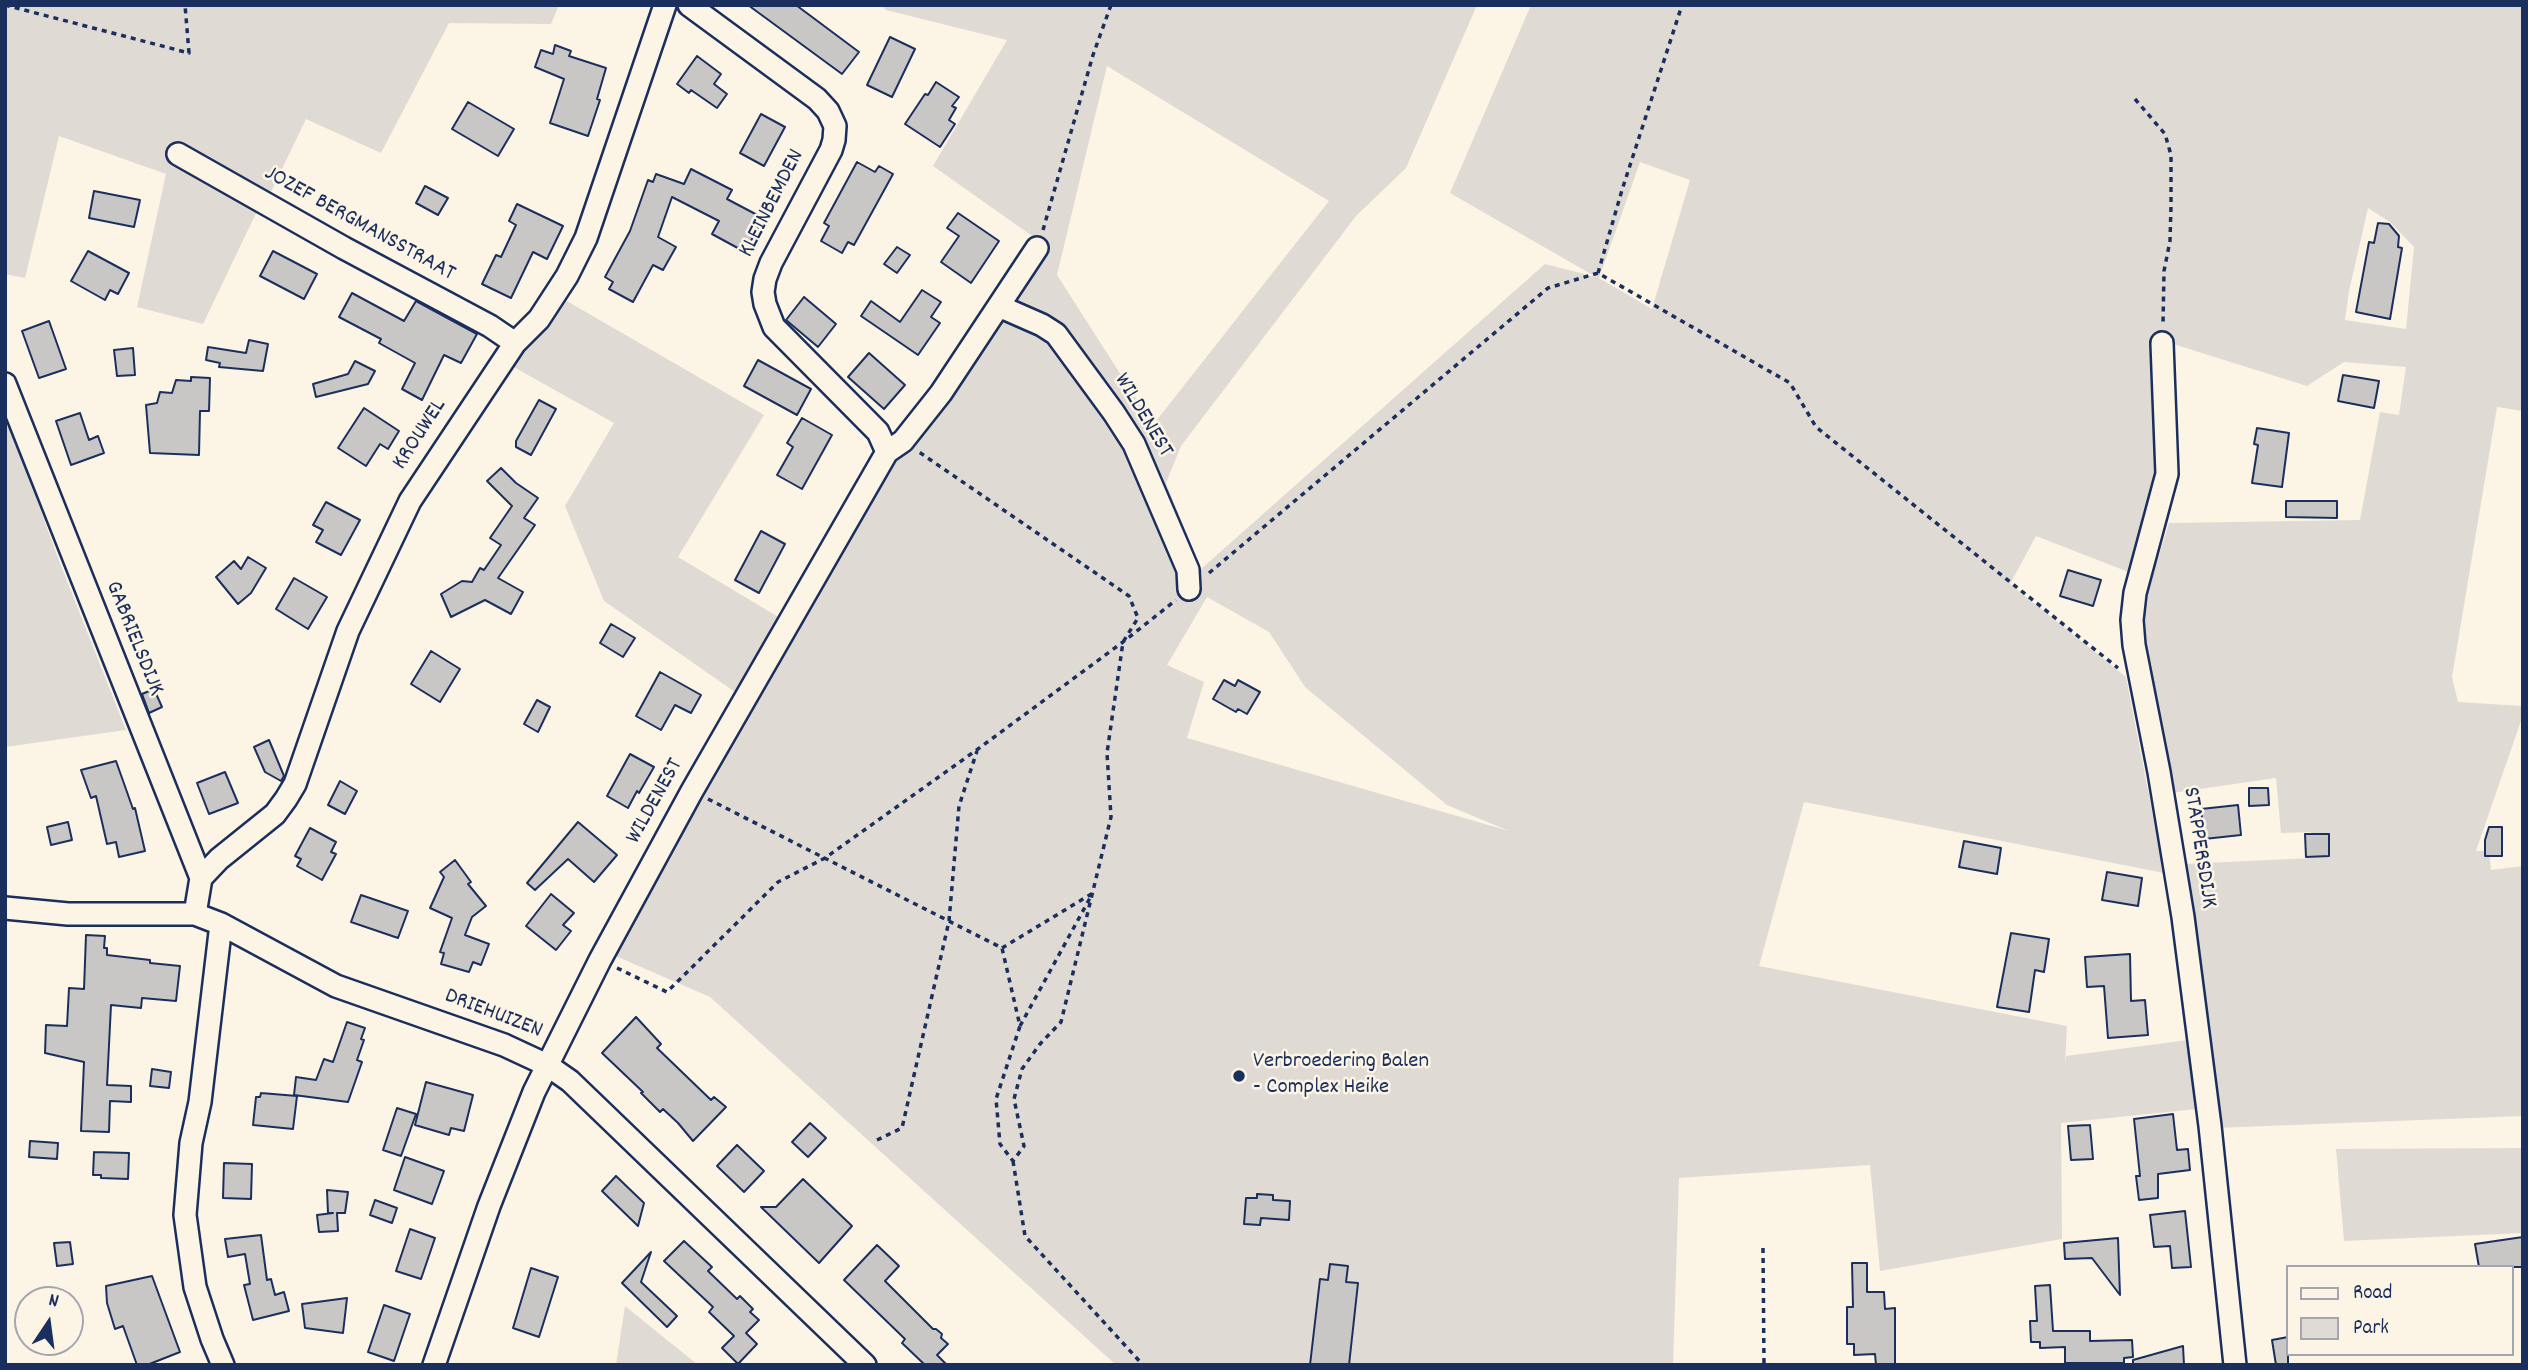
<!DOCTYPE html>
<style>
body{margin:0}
#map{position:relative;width:2528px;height:1370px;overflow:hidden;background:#fcf5e5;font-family:Dekko,sans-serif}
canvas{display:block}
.frame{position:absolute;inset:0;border:7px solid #1b2f5e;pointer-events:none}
.legend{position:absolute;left:2286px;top:1265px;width:228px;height:91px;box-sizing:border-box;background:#fcf5e5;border:2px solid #a2a6af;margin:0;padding:9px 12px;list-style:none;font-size:21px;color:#1b2f5e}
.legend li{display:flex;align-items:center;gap:14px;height:35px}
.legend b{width:35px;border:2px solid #a2a6af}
.north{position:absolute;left:14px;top:1286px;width:70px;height:70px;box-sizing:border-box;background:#fcf5e5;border:2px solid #a2a6af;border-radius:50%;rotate:13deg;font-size:19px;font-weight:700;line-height:28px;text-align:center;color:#1b2f5e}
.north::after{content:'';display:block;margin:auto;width:24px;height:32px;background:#1b2f5e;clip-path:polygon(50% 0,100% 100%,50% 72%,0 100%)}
</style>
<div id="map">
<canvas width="2528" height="1370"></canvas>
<div class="frame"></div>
<ul class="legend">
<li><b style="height:9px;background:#fcf5e5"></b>Road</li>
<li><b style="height:19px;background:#dfdbd4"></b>Park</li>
</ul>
<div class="north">N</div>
</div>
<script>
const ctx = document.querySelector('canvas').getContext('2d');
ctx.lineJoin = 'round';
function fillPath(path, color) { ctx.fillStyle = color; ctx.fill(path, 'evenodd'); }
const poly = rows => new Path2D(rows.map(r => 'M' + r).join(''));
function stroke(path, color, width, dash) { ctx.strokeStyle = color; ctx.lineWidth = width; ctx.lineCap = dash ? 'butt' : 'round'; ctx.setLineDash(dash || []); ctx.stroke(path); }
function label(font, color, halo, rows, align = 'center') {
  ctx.font = font + ' Dekko,sans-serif'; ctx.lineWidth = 5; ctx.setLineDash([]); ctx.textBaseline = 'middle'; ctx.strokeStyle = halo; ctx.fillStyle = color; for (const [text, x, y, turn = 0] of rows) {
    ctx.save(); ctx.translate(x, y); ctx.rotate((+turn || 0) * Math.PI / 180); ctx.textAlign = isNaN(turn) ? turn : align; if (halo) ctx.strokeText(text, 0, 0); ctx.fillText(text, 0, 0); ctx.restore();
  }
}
const green = poly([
 [5,5,559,5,551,24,449,23,381,153,306,119,268,198,259,207,203,324,137,307,166,174,59,136,25,278,5,274],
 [881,5,1477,5,1406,168,1356,216,1181,446,1166,483,1201,569,1545,264,1596,277,1450,193,1531,5,2523,5,2523,411,2497,407,2452,677,2458,702,2523,706,2523,715,2476,851,2489,851,2491,870,2523,866,2523,1116,2216,1128,2183,864,2313,858,2311,832,2281,833,2276,778,2172,793,2146,659,2145,600,2169,523,2360,520,2380,412,2399,415,2406,367,2344,362,2307,386,2154,338,2161,459,2131,573,2036,536,2010,584,2126,677,2164,873,1804,802,1759,966,2067,1026,2065,1066,2066,1056,2188,1040,2197,1109,2061,1123,2062,1239,1880,1271,1870,1165,1679,1178,1673,1365,1116,1365,710,997,611,954,705,780,895,462,908,448,1043,249,1035,238,933,166,1007,40,886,10],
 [1107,66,1329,201,1153,425,1057,275],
 [1640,162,1690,180,1652,309,1599,278],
 [2368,208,2390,222,2414,247,2406,329,2345,320,2349,291],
 [1207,597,1269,632,1305,687,1447,805,1509,831,1187,738,1204,682,1167,665],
 [565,300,764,415,678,557,780,618,738,694,604,601,565,506,614,423,510,365,525,345,552,320],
 [5,413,58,558,126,730,5,747],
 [2523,1148,2523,1233,2344,1241,2336,1149],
 [625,1306,698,1365,616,1365]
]);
const building = poly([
 [748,5,796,5,859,52,842,74,748,5],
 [890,37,915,49,892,97,867,85,890,37],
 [555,45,571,51,569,56,606,68,597,99,600,100,588,136,550,123,564,79,535,67,541,50,553,54,555,45],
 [697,56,721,74,714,84,727,94,717,108,691,90,689,93,677,84,697,56],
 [936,82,959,97,952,106,956,108,949,120,955,124,940,147,905,124,925,94,928,95,936,82],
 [468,102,514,129,498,156,452,129,468,102],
 [761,114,785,127,764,166,740,153,761,114],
 [857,162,875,172,879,166,893,174,854,245,848,242,842,253,821,241,829,226,824,223,857,162],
 [691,169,732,190,727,199,763,218,745,252,712,234,719,221,672,197,658,237,676,247,663,270,653,265,633,302,609,289,613,282,605,277,630,231,648,180,653,182,656,174,684,184,691,169],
 [425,186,448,198,438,215,416,203,425,186],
 [94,191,140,200,134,227,89,218,94,191],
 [517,204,563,226,547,259,533,252,511,298,482,284,496,255,501,257,516,225,509,221,517,204],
 [958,213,999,241,971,283,941,262,959,236,947,228,958,213],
 [2378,223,2389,224,2399,236,2398,247,2402,248,2390,319,2356,312,2369,242,2374,243,2378,223],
 [897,247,910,255,897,273,884,264,897,247],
 [88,251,129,273,118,294,110,290,105,300,71,281,88,251],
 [273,251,317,274,304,299,260,276,273,251],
 [922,290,941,302,931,317,940,323,918,355,861,316,871,301,900,322,922,290],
 [352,293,404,321,416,301,477,334,461,363,444,355,422,400,402,389,415,363,379,343,381,339,339,317,352,293],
 [804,297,836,324,818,347,786,320,804,297],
 [49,321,66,369,39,378,22,331,49,321],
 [249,340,268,344,263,371,219,367,220,363,206,360,208,347,246,353,249,340],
 [133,348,135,375,117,376,114,350,133,348],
 [869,353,905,385,884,409,848,377,869,353],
 [758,360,811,389,797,415,744,386,758,360],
 [355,361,375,371,368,384,316,397,313,384,348,374,355,361],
 [2343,375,2379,381,2374,408,2338,401,2343,375],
 [191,377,210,378,209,411,200,411,199,455,150,453,146,405,157,403,160,392,172,393,176,380,191,381,191,377],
 [539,400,556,409,531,455,516,447,516,441,539,400],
 [364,408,399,431,388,449,380,444,366,466,338,448,364,408],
 [80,413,89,440,98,436,104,453,71,465,56,421,80,413],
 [802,418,832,435,802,489,777,475,793,447,787,443,802,418],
 [2257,428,2289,433,2282,487,2252,483,2258,445,2254,444,2257,428],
 [501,468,516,483,538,498,524,518,535,525,498,578,523,592,511,614,485,600,451,617,441,594,462,581,472,582,480,568,484,570,501,545,490,538,512,506,487,481,501,468],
 [2286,501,2337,501,2337,518,2286,517,2286,501],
 [326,502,360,520,341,555,316,542,323,530,313,525,326,502],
 [761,531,785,544,759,593,735,580,761,531],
 [248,557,266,568,251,593,238,604,216,577,234,561,241,569,248,557],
 [2068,570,2101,580,2093,606,2060,596,2068,570],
 [294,578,327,597,308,629,276,609,294,578],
 [611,624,635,638,623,657,600,643,611,624],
 [431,651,460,669,440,702,411,684,431,651],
 [660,672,701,695,691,713,675,705,661,730,636,716,660,672],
 [1224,680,1235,686,1238,680,1260,692,1247,714,1238,709,1236,712,1213,699,1224,680],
 [154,689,162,707,149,713,142,694,154,689],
 [537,700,550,707,538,732,524,724,537,700],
 [269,740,284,776,281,781,265,772,254,747,269,740],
 [630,754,654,767,639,793,637,791,628,808,607,796,630,754],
 [116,761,133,809,135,808,145,851,119,857,116,842,107,844,96,796,91,798,81,770,116,761],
 [225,772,238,803,209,814,197,783,225,772],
 [340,781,357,791,345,814,328,805,340,781],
 [2249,788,2268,788,2269,805,2249,806,2249,788],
 [2238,805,2241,835,2204,839,2201,809,2238,805],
 [68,822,72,840,51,845,47,827,68,822],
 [578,822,617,855,594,882,568,859,535,890,527,883,578,822],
 [2489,827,2502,827,2502,856,2485,856,2485,840,2489,827],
 [310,828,336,842,331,852,336,854,322,880,297,866,301,859,295,856,310,828],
 [2305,834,2329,834,2329,856,2306,857,2305,834],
 [1964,841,2001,848,1997,874,1959,867,1964,841],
 [455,860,471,882,468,884,486,906,472,917,465,935,489,944,481,965,473,962,469,972,441,964,444,953,440,952,452,918,430,908,444,877,440,872,455,860],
 [2107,872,2142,878,2138,906,2102,900,2107,872],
 [551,894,574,913,563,925,571,931,556,950,526,926,551,894],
 [361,895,408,911,398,938,351,922,361,895],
 [2011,933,2049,939,2044,972,2035,970,2029,1012,1997,1007,2011,933],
 [86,935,105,936,104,948,107,948,107,955,150,960,150,963,180,966,176,1001,142,998,141,1008,111,1005,107,1085,131,1086,131,1102,110,1101,109,1132,81,1131,84,1062,45,1053,46,1025,67,1026,69,988,84,989,86,935],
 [2130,954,2131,1001,2145,1000,2148,1035,2108,1038,2104,986,2087,987,2085,957,2130,954],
 [636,1017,661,1044,657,1048,711,1100,714,1097,726,1107,693,1141,678,1123,663,1109,660,1112,641,1093,643,1092,602,1053,636,1017],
 [347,1022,365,1028,361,1039,364,1040,357,1060,362,1062,348,1102,294,1095,296,1077,316,1080,324,1059,333,1062,347,1022],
 [152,1069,171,1072,169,1088,150,1086,152,1069],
 [426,1082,473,1095,464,1131,451,1128,449,1135,415,1125,426,1082],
 [261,1093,297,1096,293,1129,253,1125,256,1097,260,1097,261,1093],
 [397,1108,416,1114,401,1156,383,1150,397,1108],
 [2173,1114,2177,1150,2188,1149,2190,1170,2158,1174,2158,1198,2139,1200,2136,1176,2140,1176,2134,1119,2173,1114],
 [810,1123,826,1138,808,1157,792,1142,810,1123],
 [2090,1125,2093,1159,2071,1160,2068,1126,2090,1125],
 [30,1141,58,1143,57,1159,29,1157,30,1141],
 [737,1145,764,1171,744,1192,717,1166,737,1145],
 [94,1152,129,1153,128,1179,101,1178,101,1175,93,1175,94,1152],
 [405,1157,444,1171,432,1204,394,1190,405,1157],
 [224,1163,252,1164,251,1199,223,1198,224,1163],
 [616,1176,644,1203,638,1226,602,1191,616,1176],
 [803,1179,852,1226,819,1263,761,1207,776,1207,803,1179],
 [327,1190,348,1192,345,1213,337,1213,338,1231,319,1232,317,1215,333,1213,328,1213,327,1190],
 [1257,1194,1273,1195,1273,1200,1290,1201,1289,1220,1261,1218,1260,1225,1244,1224,1246,1198,1257,1198,1257,1194],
 [375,1200,397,1208,392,1223,370,1215,375,1200],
 [2185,1211,2191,1267,2172,1268,2170,1246,2154,1247,2150,1215,2185,1211],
 [410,1229,435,1238,421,1279,396,1271,410,1229],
 [261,1235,267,1280,271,1279,275,1295,284,1292,289,1311,253,1320,244,1285,250,1284,245,1254,228,1257,225,1239,261,1235],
 [2523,1237,2523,1267,2479,1267,2475,1244,2523,1237],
 [2118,1238,2120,1295,2092,1258,2065,1259,2064,1243,2118,1238],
 [684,1241,712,1267,708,1271,737,1299,740,1296,753,1309,750,1312,759,1320,746,1333,757,1344,738,1364,722,1348,734,1336,709,1312,713,1307,664,1261,684,1241],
 [70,1242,73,1264,57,1266,54,1243,70,1242],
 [877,1245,899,1266,885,1281,933,1329,936,1329,942,1334,941,1338,948,1344,937,1355,947,1365,925,1365,902,1343,905,1339,844,1280,877,1245],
 [651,1252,641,1282,677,1316,667,1327,622,1283,651,1252],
 [1852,1263,1867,1263,1867,1292,1884,1292,1885,1309,1895,1308,1895,1365,1876,1365,1875,1354,1854,1355,1854,1344,1847,1344,1847,1307,1853,1307,1852,1263],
 [1330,1264,1348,1266,1346,1282,1358,1283,1349,1365,1310,1365,1320,1279,1328,1280,1330,1264],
 [531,1268,558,1277,539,1337,513,1328,531,1268],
 [152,1276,180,1352,147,1365,137,1365,123,1326,115,1329,107,1303,106,1286,152,1276],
 [2050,1285,2053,1331,2090,1331,2090,1341,2132,1340,2133,1357,2124,1358,2124,1363,2065,1363,2065,1347,2040,1348,2040,1342,2031,1342,2030,1321,2037,1321,2035,1286,2050,1285],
 [347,1298,343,1333,305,1328,302,1304,347,1298],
 [384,1305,410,1314,394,1361,368,1352,384,1305],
 [2288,1337,2288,1365,2276,1365,2272,1340,2288,1337],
 [2183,1346,2184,1365,2133,1365,2133,1360,2183,1346]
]);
const path = poly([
 [5,5,189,53,185,5],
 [2135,99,2165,134,2171,155,2171,206,2170,241,2164,271,2163,324],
 [1043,230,1093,55,1111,5],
 [1598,273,1622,190,1682,5],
 [1209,573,1548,288,1598,273,1790,383,1816,427,2118,668],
 [708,799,1002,948,1020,1026,996,1099,1000,1144,1013,1161,1024,1146,1014,1099,1022,1069,1040,1044,1061,1022,1111,817,1107,753,1123,642,1138,618,1129,596,919,452],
 [1002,948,1093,893],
 [617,968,667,992,778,882,825,858,978,749,1123,642,1176,600],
 [1020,1026,1090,898],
 [877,1140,902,1128,949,921,959,806,977,751],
 [1013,1161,1025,1236,1143,1365],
 [1763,1248,1764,1365]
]);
const street = poly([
 [689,5,817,99,828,111,835,126,834,140,831,150,771,263,765,279,763,292,765,304,774,327,878,432,887,452],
 [178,154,344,248,490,326,515,343],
 [1001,307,1042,325,1056,334,1114,413,1134,444,1188,570,1189,589],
 [2162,343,2167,474,2135,593,2132,620,2134,645,2159,772,2183,917,2210,1126,2235,1365],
 [5,384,201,878,195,914],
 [201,878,219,859,275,814,286,799,295,784,348,631,410,501,515,343,539,319,567,276,586,238,665,5],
 [5,908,68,914,195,914,221,924,336,986,504,1045,547,1065,570,1081,865,1365],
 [221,924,200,1102,191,1143,185,1215,195,1287,212,1339,223,1365],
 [434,1365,489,1206,534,1092,600,960,692,791,887,452,903,441,941,393,1037,248]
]);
const markers = [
 [1239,1076,7,"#1b2f5e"]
];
const streetNames = [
 ["KLEINBEMDEN",773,204,-63],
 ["JOZEF BERGMANSSTRAAT",359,225,29],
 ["WILDENEST",1142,416,59],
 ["KROUWEL",421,435,-57],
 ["GABRIELSDIJK",133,639,68],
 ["WILDENEST",656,802,-61],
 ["STAPPERSDIJK",2198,848,81],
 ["DRIEHUIZEN",493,1015,21]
];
const poiNames = [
 ["Verbroedering Balen",1253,1063],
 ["- Complex Heike",1253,1089]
];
fillPath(green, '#dfdbd4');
fillPath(building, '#c8c7c6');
stroke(building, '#1b2f5e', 2);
stroke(street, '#1b2f5e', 26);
stroke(path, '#1b2f5e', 3.5, [5, 5]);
stroke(street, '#fcf5e5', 21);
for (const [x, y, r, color] of markers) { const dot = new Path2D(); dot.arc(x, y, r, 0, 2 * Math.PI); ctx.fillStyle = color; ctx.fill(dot); stroke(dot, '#fcf5e5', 2.5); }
label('23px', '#1b2f5e', '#fcf5e5', streetNames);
label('23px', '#1b2f5e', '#fcf5e5', poiNames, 'left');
</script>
